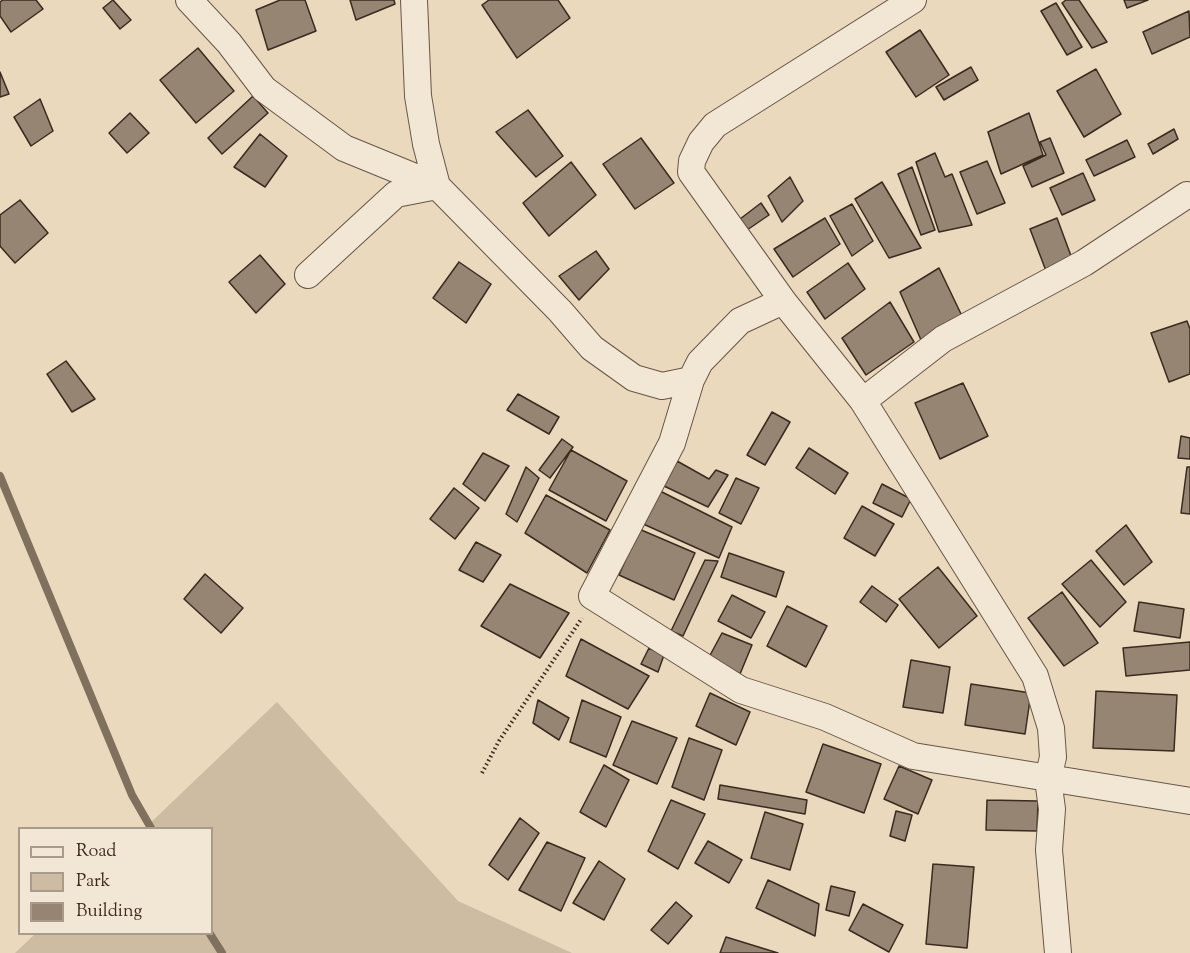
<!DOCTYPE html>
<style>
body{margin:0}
#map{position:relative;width:1190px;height:953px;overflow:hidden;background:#ebd9bd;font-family:"Sorts Mill Goudy",serif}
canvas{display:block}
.legend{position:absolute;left:18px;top:827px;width:195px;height:108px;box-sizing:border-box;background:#f2e6d4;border:2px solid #a89b8c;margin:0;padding:8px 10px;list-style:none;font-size:18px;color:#3a2b20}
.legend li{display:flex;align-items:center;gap:12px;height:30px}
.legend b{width:30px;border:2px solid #a89b8c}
</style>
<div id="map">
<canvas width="1190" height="953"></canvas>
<ul class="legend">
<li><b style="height:8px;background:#f2e6d4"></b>Road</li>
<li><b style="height:16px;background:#cdbba2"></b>Park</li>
<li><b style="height:16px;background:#968572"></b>Building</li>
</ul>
</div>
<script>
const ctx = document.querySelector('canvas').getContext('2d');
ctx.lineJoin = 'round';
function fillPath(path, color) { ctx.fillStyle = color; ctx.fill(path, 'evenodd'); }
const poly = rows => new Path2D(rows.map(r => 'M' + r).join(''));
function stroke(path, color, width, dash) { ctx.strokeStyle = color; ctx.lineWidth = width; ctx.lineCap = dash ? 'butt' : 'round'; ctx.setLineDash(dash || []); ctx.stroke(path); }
const green = poly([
 [277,702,458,901,572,953,15,953,35,934,212,934,212,828,145,828]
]);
const stream = poly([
 [0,476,132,795,151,828],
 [210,934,222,953]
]);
const building = poly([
 [3,0,36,0,43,9,11,32,0,16,0,2,3,0],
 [113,0,131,20,120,29,103,8,113,0],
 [280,0,305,0,316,31,268,50,256,10,280,0],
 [350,0,394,0,395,4,356,20,350,0],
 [489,0,558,0,570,18,517,58,482,5,489,0],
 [1066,0,1079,0,1107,42,1092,48,1062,3,1066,0],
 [1124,0,1148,0,1127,8,1124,0],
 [1056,3,1082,47,1067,55,1041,11,1056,3],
 [1189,11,1190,37,1152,54,1143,32,1189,11],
 [920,30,949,75,916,97,886,52,920,30],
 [198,48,234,91,196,123,160,80,198,48],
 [971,67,978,80,944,100,936,87,971,67],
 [1096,69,1121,114,1084,137,1057,91,1096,69],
 [0,72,9,94,0,97,0,72],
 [253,96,268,113,222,154,208,138,253,96],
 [40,99,53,131,31,146,14,117,40,99],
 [528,110,563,156,536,177,496,132,528,110],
 [130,113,149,133,127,153,109,133,130,113],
 [1029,113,1043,155,1001,174,988,132,1029,113],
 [1174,129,1178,139,1153,154,1148,144,1174,129],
 [260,134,287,156,265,187,234,167,260,134],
 [641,138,674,183,635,209,603,164,641,138],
 [1050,138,1064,173,1032,187,1023,166,1046,155,1040,142,1050,138],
 [1127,140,1135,157,1094,176,1086,160,1127,140],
 [935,153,945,177,952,174,972,225,939,232,916,162,935,153],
 [987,161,1005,203,977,214,960,172,987,161],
 [571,162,596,195,549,236,523,203,571,162],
 [912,167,935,230,921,235,898,174,912,167],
 [1083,173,1095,200,1062,215,1050,188,1083,173],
 [790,177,803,201,782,222,768,196,790,177],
 [882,182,921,248,889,258,855,199,882,182],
 [20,200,48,233,15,263,0,246,0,215,20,200],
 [761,203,769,215,747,230,740,219,761,203],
 [852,204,873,241,852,256,830,216,852,204],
 [825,218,840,244,793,277,774,249,825,218],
 [1057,218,1074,264,1048,276,1030,229,1057,218],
 [596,251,609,269,579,300,559,276,596,251],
 [260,255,285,284,256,313,229,282,260,255],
 [459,262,491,284,466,323,433,298,459,262],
 [848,263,865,289,825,319,807,292,848,263],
 [939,268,962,316,921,340,900,292,939,268],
 [890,302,914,342,866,375,842,338,890,302],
 [1187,321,1190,329,1190,374,1169,382,1151,333,1187,321],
 [66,361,95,399,72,412,47,374,66,361],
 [963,383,988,436,940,459,915,403,963,383],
 [518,394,559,417,549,434,507,410,518,394],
 [772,412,790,422,765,465,747,455,772,412],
 [1181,436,1190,438,1190,459,1178,458,1181,436],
 [562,439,573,447,550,478,539,470,562,439],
 [809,448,848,473,835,494,796,468,809,448],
 [571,450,627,481,606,521,549,490,571,450],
 [483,453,509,466,485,501,463,484,483,453],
 [677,461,709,479,716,470,728,475,708,507,664,486,677,461],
 [526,467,539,478,517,522,506,514,526,467],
 [1187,467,1190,467,1190,514,1181,513,1187,467],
 [736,478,759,488,741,524,719,513,736,478],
 [882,484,911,499,902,517,873,503,882,484],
 [454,488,479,508,455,539,430,519,454,488],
 [658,490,732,527,719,558,641,523,658,490],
 [546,495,610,530,587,573,525,533,546,495],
 [862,506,894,524,875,556,844,538,862,506],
 [1126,525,1152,562,1124,585,1096,551,1126,525],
 [639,529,695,553,674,600,619,575,639,529],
 [476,542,501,555,483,582,459,570,476,542],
 [729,553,784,572,776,597,721,577,729,553],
 [705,560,718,561,683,636,671,631,705,560],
 [1091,560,1126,602,1100,627,1062,584,1091,560],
 [938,567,977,616,939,648,899,599,938,567],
 [205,574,243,608,221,633,184,599,205,574],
 [510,584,569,613,540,658,481,626,510,584],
 [872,586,898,605,886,622,860,602,872,586],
 [1062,592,1098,643,1064,666,1028,618,1062,592],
 [732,595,765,612,751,638,718,621,732,595],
 [1139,602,1184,609,1180,638,1134,631,1139,602],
 [787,606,827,626,806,667,767,646,787,606],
 [722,633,752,645,740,674,708,659,722,633],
 [581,639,649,676,628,709,566,676,581,639],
 [1190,642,1190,670,1126,676,1123,648,1190,642],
 [649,648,664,655,658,672,641,664,649,648],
 [911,660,950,667,943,713,903,707,911,660],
 [971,684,1031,693,1025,734,965,725,971,684],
 [1096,691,1177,695,1174,751,1093,748,1096,691],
 [710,693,750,712,736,745,696,726,710,693],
 [538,700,569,718,559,740,533,723,538,700],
 [582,700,621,717,606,757,570,742,582,700],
 [632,721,677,738,657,784,613,765,632,721],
 [689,738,722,750,704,800,672,787,689,738],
 [823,744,881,764,864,813,806,792,823,744],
 [604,765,629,780,606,827,580,812,604,765],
 [899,766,932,780,918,814,884,799,899,766],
 [720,785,807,800,805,814,718,799,720,785],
 [671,800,705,814,678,869,648,851,671,800],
 [987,800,1038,801,1037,831,986,830,987,800],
 [896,811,912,815,905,841,890,836,896,811],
 [765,812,803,824,790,870,751,858,765,812],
 [520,818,539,833,508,880,489,865,520,818],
 [708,841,742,860,729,883,695,863,708,841],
 [547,842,585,858,561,911,519,890,547,842],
 [599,861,625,879,604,920,573,903,599,861],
 [933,864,974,867,967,948,926,944,933,864],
 [768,880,819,904,815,936,756,908,768,880],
 [831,886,855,892,849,916,826,910,831,886],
 [676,902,692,916,668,944,651,930,676,902],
 [863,904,903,925,889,952,849,930,863,904],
 [726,937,778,953,720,953,726,937]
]);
const path = poly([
 [482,773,499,741,582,618]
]);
const street = poly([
 [189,0,229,43,264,89,344,148,437,186],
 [414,0,418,96,426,144,437,186,560,311,592,348,634,378,662,386,691,380],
 [913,0,715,125,701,142,692,161,691,172,783,301,863,401,1035,676,1051,728,1053,757,1048,779,1052,809,1049,850,1058,953],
 [308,275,396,194,437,186],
 [783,301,740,321,700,362,691,380,672,443,592,596,741,690,825,717,913,756,1190,801],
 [863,401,943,339,1084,263,1187,195]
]);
fillPath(green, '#cdbba2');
stroke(stream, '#80705e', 8);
fillPath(building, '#968572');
stroke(building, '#3a2b20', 1.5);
stroke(street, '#665647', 28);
stroke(path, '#3a2b20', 4, [1.5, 3]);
stroke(street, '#f2e6d4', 26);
</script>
